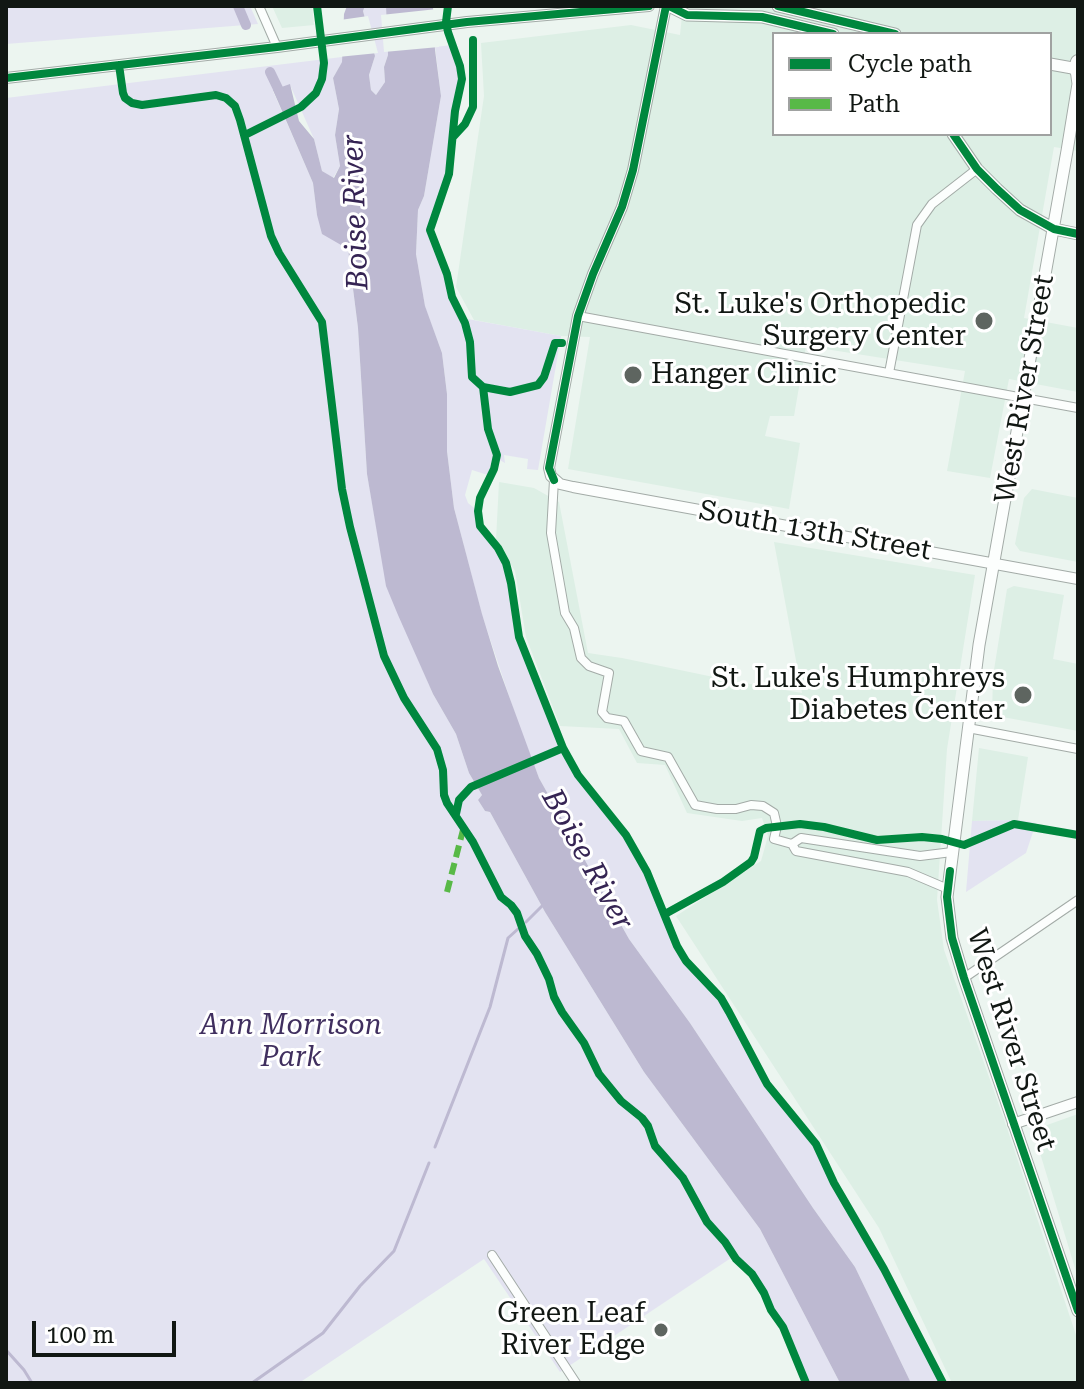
<!DOCTYPE html>
<style>
body{margin:0}
#map{position:relative;width:1084px;height:1389px;overflow:hidden;background:#ecf5f0;font-family:"Roboto Serif",serif}
canvas{display:block}
.frame{position:absolute;inset:0;border:8px solid #111713;pointer-events:none}
.legend{position:absolute;left:772px;top:32px;width:280px;height:104px;box-sizing:border-box;background:#fff;border:2px solid #a0a2a1;margin:0;padding:10px 14px;list-style:none;font-size:24px;color:#111713}
.legend li{display:flex;align-items:center;gap:16px;height:40px}
.legend b{width:40px;border:2px solid #a0a2a1}
.scale{position:absolute;left:32px;top:1321px;width:144px;height:36px;box-sizing:border-box;border:4px solid #111713;border-top:0;padding-left:10px;font-size:24px;line-height:28px;white-space:nowrap;color:#111713;-webkit-text-stroke:6px #fff;paint-order:stroke}
</style>
<div id="map">
<canvas width="1084" height="1389"></canvas>
<div class="frame"></div>
<ul class="legend">
<li><b style="height:10px;background:#00873e"></b>Cycle path</li>
<li><b style="height:10px;background:#58b947"></b>Path</li>
</ul>
<div class="scale">100 m</div>
</div>
<script>
const ctx = document.querySelector('canvas').getContext('2d');
ctx.lineJoin = 'round';
function fillPath(path, color) { ctx.fillStyle = color; ctx.fill(path, 'evenodd'); }
const poly = rows => new Path2D(rows.map(r => 'M' + r).join(''));
function stroke(path, color, width, dash) { ctx.strokeStyle = color; ctx.lineWidth = width; ctx.lineCap = dash ? 'butt' : 'round'; ctx.setLineDash(dash || []); ctx.stroke(path); }
function label(font, color, halo, rows, align = 'center') {
  ctx.font = font + ' "Roboto Serif",serif'; ctx.lineWidth = 6; ctx.setLineDash([]); ctx.textBaseline = 'middle'; ctx.strokeStyle = halo; ctx.fillStyle = color; for (const [text, x, y, turn = 0] of rows) {
    ctx.save(); ctx.translate(x, y); ctx.rotate((+turn || 0) * Math.PI / 180); ctx.textAlign = isNaN(turn) ? turn : align; if (halo) ctx.strokeText(text, 0, 0); ctx.fillText(text, 0, 0); ctx.restore();
  }
}
const built = poly([
 [272,6,312,6,314,25,282,28],
 [683,6,1078,6,1078,151,1054,147,1024,318,1078,328,1078,392,1009,379,990,478,947,471,965,371,806,346,794,416,770,416,765,436,800,443,789,509,568,469,590,337,561,336,474,320,456,287,484,96,481,43,631,25,680,35],
 [774,34,1050,34,1050,134,774,134],
 [499,482,534,488,559,502,588,653,622,658,728,680,802,693,774,542,975,575,947,749,937,900,944,950,1006,1125,1078,1341,1078,1383,952,1383,879,1228,676,916,761,861,768,836,762,818,742,821,687,813,665,765,637,763,619,729,560,726,526,637,515,571,496,540],
 [1032,489,1078,498,1078,562,1020,551,1015,544,1024,498],
 [1014,586,1064,595,1053,659,1078,664,1078,731,992,715,993,676,1007,589],
 [979,748,1028,757,1018,820,972,821],
 [1078,1114,1078,1278,1033,1130]
]);
const green = poly([
 [6,6,250,6,258,24,6,44],
 [365,6,386,6,388,55,384,67,385,82,376,95,371,90,369,75,375,56,363,11],
 [452,45,460,66,462,79,455,111,449,174,430,230,447,274,452,297,462,318,561,336,538,470,527,469,528,459,504,455,505,463,496,458,491,476,472,470,465,495,468,503,478,511,480,526,498,548,505,562,511,583,519,637,563,748,578,775,626,835,647,872,677,946,686,961,721,998,729,1012,767,1084,816,1144,834,1183,884,1269,943,1383,911,1383,855,1267,813,1208,690,1023,629,939,539,778,520,729,482,615,454,508,447,451,447,394,442,353,425,307,416,254,418,210,424,196,441,96,435,47],
 [342,57,342,62,333,78,339,109,335,135,340,166,333,178,322,171,314,139,290,85,273,91,313,183,317,215,348,249,358,328,367,474,387,586,433,694,456,734,469,773,482,795,478,800,485,811,490,812,545,912,644,1072,760,1229,840,1383,806,1383,783,1327,771,1310,764,1293,752,1274,734,1256,560,1372,484,1259,299,1383,6,1383,6,98],
 [1018,820,1036,823,1026,853,966,892,972,821]
]);
const water = poly([
 [347,6,365,6,363,11,375,56,369,75,371,90,376,95,385,82,384,67,388,55,386,6,433,6,435,50,441,96,424,196,418,210,416,254,425,306,442,353,447,394,447,451,454,508,482,614,498,666,539,778,629,939,690,1023,813,1208,855,1267,911,1383,840,1383,760,1229,644,1072,545,912,490,812,485,811,478,800,482,795,469,773,456,734,433,694,398,615,386,586,367,474,358,328,348,249,322,234,317,215,313,183,273,90,290,84,299,121,314,139,322,171,334,178,340,166,335,135,339,109,333,78,342,62,344,14]
]);
const pier = poly([
 [437,9,439,47,384,52,381,15],
 [368,16,378,53,338,57,340,20]
]);
const stream = poly([
 [526,922,543,905],
 [435,1147,490,1007,508,938,518,929],
 [6,1290,6,1307],
 [6,1350,24,1370,32,1383],
 [252,1383,323,1333,360,1286,394,1251,429,1163]
]);
const canal = poly([
 [238,6,246,25],
 [270,72,284,101]
]);
const minor = poly([
 [259,6,277,47],
 [578,316,1078,408],
 [889,373,917,225,932,204,977,169],
 [554,480,551,533,565,613,574,628,581,658,589,666,609,673,602,712,607,718,624,721,641,751,668,757,695,805,717,809,736,809,751,805,763,806,774,813,777,826,774,839,792,844,796,851,908,872,948,889],
 [968,728,1078,749],
 [792,844,801,838,920,856,952,852],
 [964,978,1078,900],
 [492,1255,576,1383]
]);
const tertiary = poly([
 [666,6,633,170,622,207,593,274,578,316,549,468,551,476,560,484,573,487,1078,579],
 [6,78,277,47,467,22,649,6],
 [1013,1124,1078,1102]
]);
const secondary = poly([
 [669,6,687,15,762,17,833,34],
 [778,6,895,34],
 [1050,64,1078,69],
 [1076,69,1078,84,1067,151,979,645,947,897,952,938,964,978,1078,1311],
 [953,134,977,169,997,189,1020,210,1054,229,1078,234]
]);
const motorway = poly([
 [1076,69,1078,62]
]);
const quiet = poly([
 [447,892,464,826]
]);
const cycleway = poly([
 [448,6,446,22,448,32,460,66,462,79,455,111,449,174,430,230,447,274,452,297,465,323,470,342,472,377,483,387,510,392,538,385,544,377,555,343,562,343],
 [669,6,687,15,762,17,833,34],
 [778,6,895,34],
 [119,65,123,93,125,98,132,103,142,105,216,95,226,98,235,106,240,120,271,236,279,253,322,322,342,489,350,527,384,656,404,698,437,749,443,770,444,795,447,803,473,842,501,897,511,905,517,913,525,936,537,954,549,979,554,997,562,1012,584,1043,599,1074,621,1101,642,1118,648,1126,655,1146,683,1178,707,1222,725,1242,736,1259,752,1274,764,1293,771,1310,783,1327,806,1383],
 [6,78,277,47,467,22,649,6],
 [953,134,977,169,997,189,1020,210,1054,229,1078,234],
 [245,135,301,107,316,93,322,79,324,63,317,6],
 [453,137,465,124,473,107,473,40],
 [554,480,549,468,578,316,593,274,622,207,633,170,666,6],
 [563,748,578,775,626,835,647,872,677,946,686,961,721,998,729,1012,767,1084,816,1144,834,1183,884,1269,943,1383],
 [456,814,459,800,471,787,563,748,519,637,511,583,506,563,498,548,480,526,478,511,480,498,494,469,497,455,488,429,483,387],
 [950,871,947,897,952,938,964,978,1078,1311],
 [665,914,723,882,751,862,754,857,760,831,766,828,800,824,824,827,877,840,922,837,942,839,964,845,1014,824,1078,835]
]);
const markers = [
 [984,321,10,"#5e6560"],
 [633,375,10,"#5e6560"],
 [1023,695,10,"#5e6560"],
 [661,1330,8,"#5e6560"]
];
const poiNames = [
 ["St. Luke's Orthopedic",966,305],
 ["Surgery Center",966,337],
 ["Hanger Clinic",651,375,"left"],
 ["St. Luke's Humphreys",1005,679],
 ["Diabetes Center",1005,711],
 ["Green Leaf",645,1314],
 ["River Edge",645,1346]
];
const streetNames = [
 ["West River Street",1025,389,-80],
 ["South 13th Street",815,531,10],
 ["West River Street",1011,1040,72]
];
const parkNames = [
 ["Ann Morrison",291,1026],
 ["Park",291,1058]
];
const waterNames = [
 ["Boise River",356,212,-92],
 ["Boise River",587,860,61]
];
fillPath(built, '#ddefe5');
fillPath(green, '#e3e3f1');
fillPath(water, '#bdb9d1');
fillPath(pier, '#ecf5f0');
stroke(stream, '#bdb9d1', 3);
stroke(canal, '#bdb9d1', 10);
stroke(minor, '#a3aba7', 10);
stroke(tertiary, '#a3aba7', 12);
stroke(secondary, '#a3aba7', 13);
stroke(motorway, '#a3aba7', 16);
stroke(minor, '#fcfefd', 8);
stroke(tertiary, '#fcfefd', 10);
stroke(secondary, '#fcfefd', 11);
stroke(motorway, '#fcfefd', 14);
stroke(quiet, '#58b947', 6, [12, 6]);
stroke(cycleway, '#00873e', 8);
for (const [x, y, r, color] of markers) { const dot = new Path2D(); dot.arc(x, y, r, 0, 2 * Math.PI); ctx.fillStyle = color; ctx.fill(dot); stroke(dot, '#fff', 3); }
label('28px', '#111713', '#fff', poiNames, 'right');
label('28px', '#111713', '#fff', streetNames);
label('italic 28px', '#402f5f', '#fff', parkNames);
label('italic 30px', '#352453', '#fff', waterNames);
</script>
